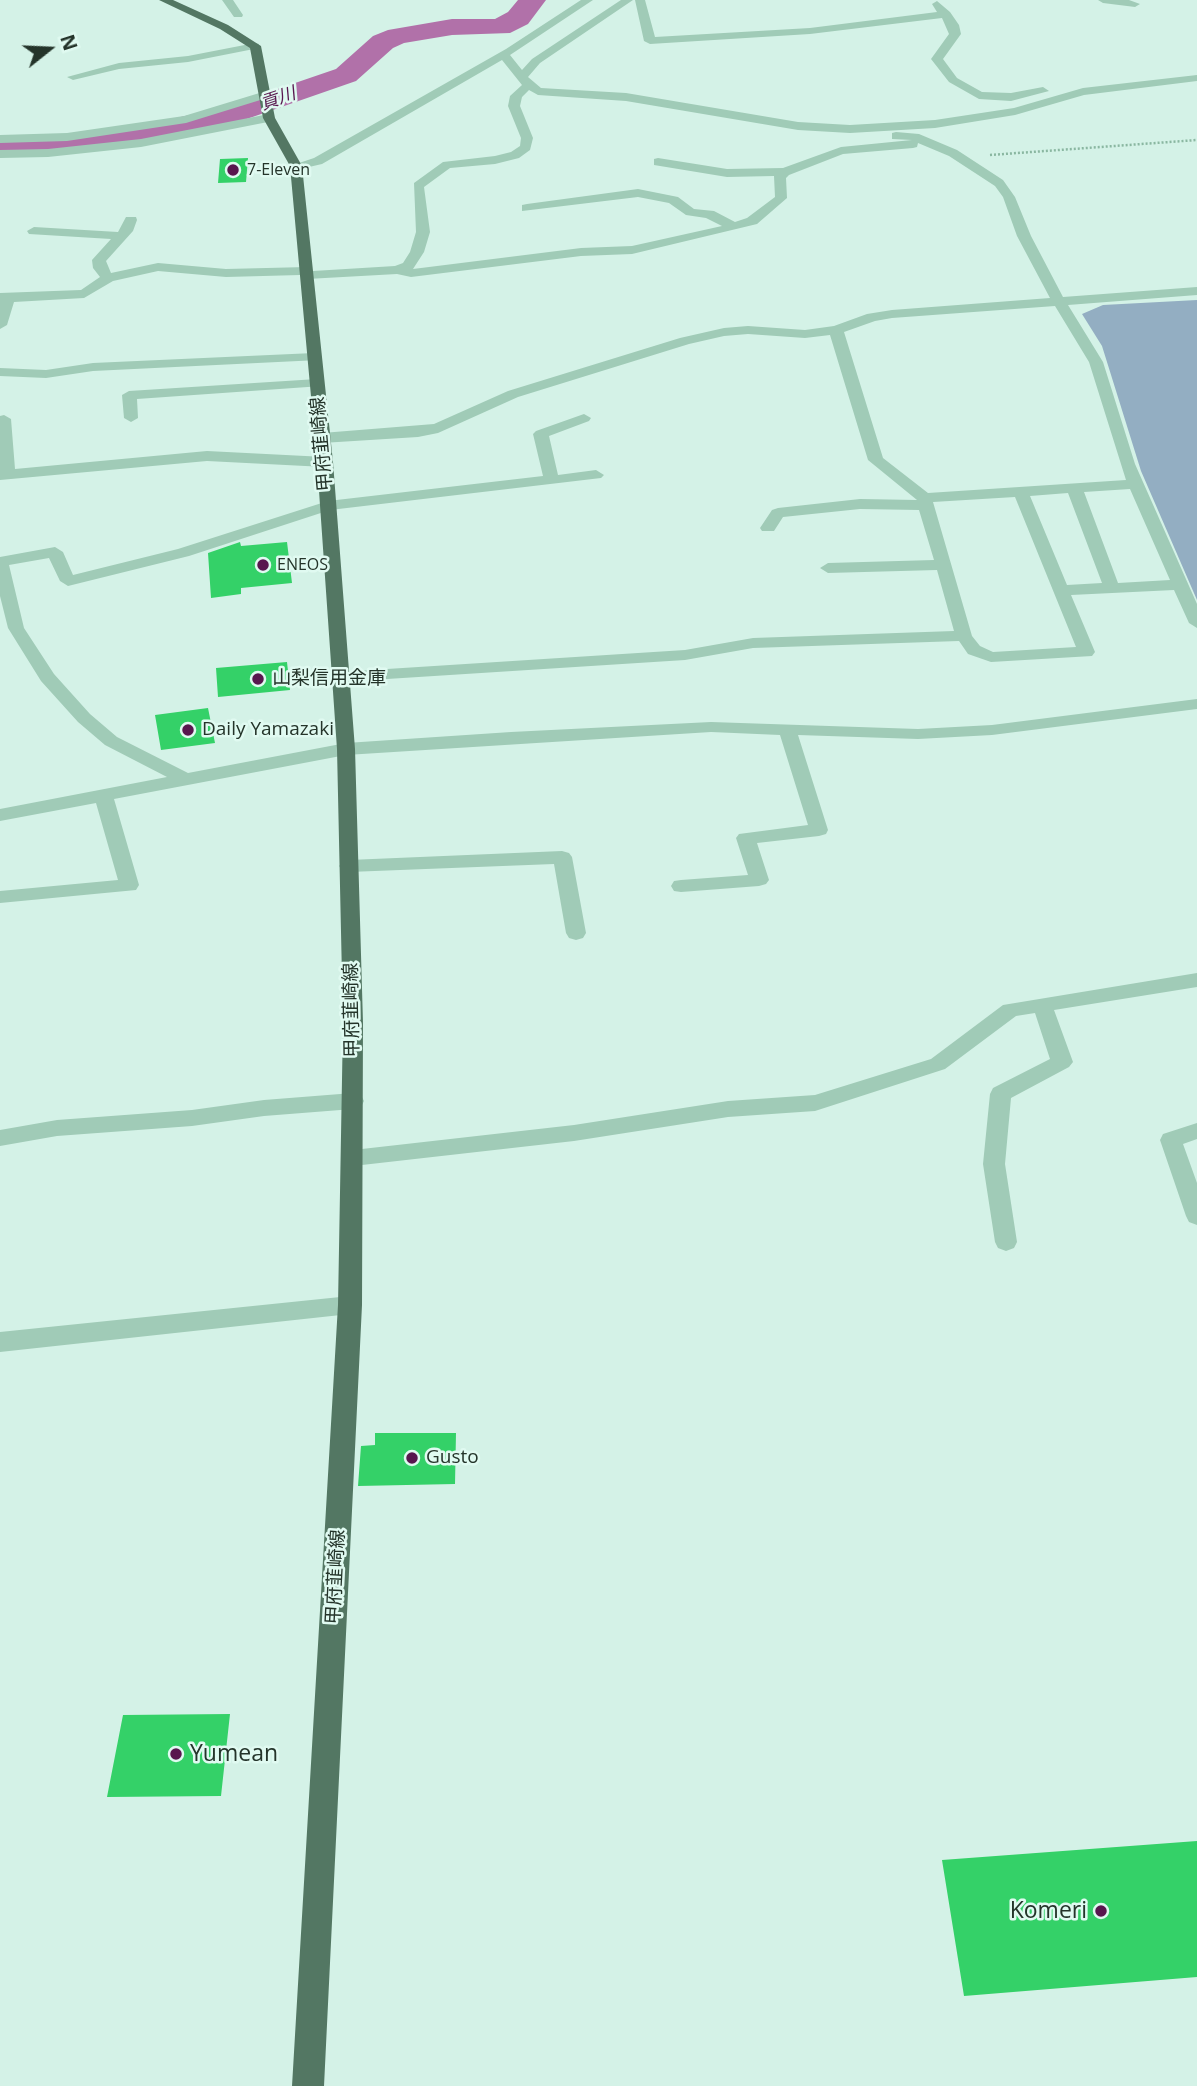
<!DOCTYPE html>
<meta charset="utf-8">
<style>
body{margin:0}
#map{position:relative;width:1197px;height:2086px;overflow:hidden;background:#d4f2e7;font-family:"Open Sans",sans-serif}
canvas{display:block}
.north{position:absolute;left:14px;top:14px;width:70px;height:70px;-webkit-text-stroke:5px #e0faf1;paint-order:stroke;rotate:72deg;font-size:19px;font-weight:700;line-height:28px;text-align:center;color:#24342a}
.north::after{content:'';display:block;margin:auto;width:24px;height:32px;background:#24342a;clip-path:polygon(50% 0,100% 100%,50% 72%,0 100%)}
</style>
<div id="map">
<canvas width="1197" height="2086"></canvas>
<div class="north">N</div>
</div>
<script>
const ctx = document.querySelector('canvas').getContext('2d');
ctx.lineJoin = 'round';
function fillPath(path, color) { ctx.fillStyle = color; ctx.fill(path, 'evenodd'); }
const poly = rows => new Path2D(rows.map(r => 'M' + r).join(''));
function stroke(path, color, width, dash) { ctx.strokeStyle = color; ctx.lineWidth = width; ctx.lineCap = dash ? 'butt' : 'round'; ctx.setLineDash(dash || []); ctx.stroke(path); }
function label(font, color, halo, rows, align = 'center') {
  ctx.font = font + ' "Open Sans","Noto Sans JP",sans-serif'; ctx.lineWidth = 5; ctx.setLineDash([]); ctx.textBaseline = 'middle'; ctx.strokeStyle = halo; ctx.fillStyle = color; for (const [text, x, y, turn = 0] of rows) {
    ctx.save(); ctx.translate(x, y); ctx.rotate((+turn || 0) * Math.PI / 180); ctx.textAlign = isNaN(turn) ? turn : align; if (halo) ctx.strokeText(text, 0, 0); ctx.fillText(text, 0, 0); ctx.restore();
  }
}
const green = poly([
 [1197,300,1197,600,1141,471,1102,346,1082,314,1103,305]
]);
const river = poly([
 [518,0,546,0,528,24,510,33,452,35,404,43,393,48,356,81,241,121,121,148,57,154,0,155,0,137,57,136,121,130,222,108,336,69,373,36,388,30,452,19,495,19,508,12,518,0]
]);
const building = poly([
 [248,158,246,182,218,183,220,159],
 [240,542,241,546,287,542,292,583,241,588,241,594,211,598,208,553],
 [287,662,290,690,218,697,216,668],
 [208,708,215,743,161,750,155,715],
 [375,1433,456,1433,455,1484,358,1486,361,1446,375,1445],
 [230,1714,221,1796,107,1797,123,1715],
 [1197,1841,1197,1977,964,1996,942,1860]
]);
const path = poly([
 [990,155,1197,140]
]);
const minor = poly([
 [222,0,233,0,243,15,242,17,234,17,222,0],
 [581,0,593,0,510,55,522,70,532,59,621,0,633,0,540,63,528,77,541,88,626,93,798,122,850,125,935,120,1014,108,1083,88,1197,75,1197,81,1084,95,1015,115,935,128,850,133,798,130,626,101,538,95,529,90,522,97,520,106,533,138,530,150,519,158,495,164,450,168,424,187,430,232,424,252,413,269,581,248,632,246,722,226,706,218,686,215,669,203,638,197,522,211,522,205,527,204,638,189,678,197,694,209,714,211,735,222,747,218,775,197,774,176,727,177,654,165,654,159,658,158,727,169,783,168,841,147,912,140,892,139,892,133,896,132,919,134,957,150,1003,180,1015,197,1031,236,1063,297,1197,287,1197,295,1068,305,1103,362,1135,464,1197,604,1197,628,1189,623,1174,590,1071,595,1095,652,1092,656,991,662,968,654,959,641,753,648,685,660,340,682,331,677,340,672,685,650,753,638,954,631,937,570,828,573,820,568,828,563,934,560,919,510,860,509,783,517,774,531,762,531,760,528,772,510,778,508,860,499,917,500,868,460,830,335,805,338,748,334,724,336,689,344,518,397,438,433,418,437,322,443,314,438,322,433,434,424,508,391,680,338,724,328,748,326,805,330,834,326,867,314,892,310,1050,298,1017,236,1003,197,995,186,949,156,918,143,917,147,913,148,843,154,789,175,786,178,787,198,757,224,632,254,581,256,411,277,397,274,307,279,300,275,226,277,158,271,113,281,84,298,14,302,7,325,0,329,0,293,81,290,100,277,93,268,92,260,111,239,29,234,27,231,34,227,118,232,126,217,136,217,137,220,133,231,106,261,111,273,158,263,226,269,307,267,313,271,395,266,403,263,410,252,416,232,414,183,443,162,495,156,511,152,520,146,521,138,508,106,510,96,522,85,502,60,322,164,296,170,290,166,314,158,506,49,581,0],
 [1055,306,1089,362,1126,480,928,493,883,458,844,332,875,321,892,318,1055,306],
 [1130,489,1170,580,1118,583,1084,492,1130,489],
 [1068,493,1102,583,1067,585,1030,496,1068,493],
 [1015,497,1076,647,993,652,980,646,972,636,933,502,1015,497],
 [635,0,645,0,655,37,810,28,937,12,932,4,937,1,950,12,959,25,961,34,943,59,957,78,982,92,1011,93,1043,87,1049,91,1011,101,979,99,949,82,931,59,949,34,942,18,810,34,650,44,644,41,635,0],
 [1098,0,1129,0,1140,4,1135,7,1103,3,1098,0],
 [255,43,259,44,259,48,188,62,119,69,73,80,67,77,119,63,188,56,255,43],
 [266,91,272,95,270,97,186,123,67,141,0,143,0,135,67,133,184,116,266,91],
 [269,114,275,118,273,121,141,147,48,157,0,158,0,150,48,149,141,139,269,114],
 [314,353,321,357,319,360,93,371,46,378,0,376,0,368,46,370,93,363,314,353],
 [317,379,324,383,322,386,137,399,138,418,131,422,124,418,122,395,129,391,317,379],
 [584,414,591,418,589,421,549,436,558,475,596,470,604,475,601,478,330,510,189,556,68,586,60,581,49,558,9,565,24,628,54,674,90,714,117,737,188,773,346,743,511,732,711,722,918,729,992,725,1197,699,1197,709,992,735,918,739,798,735,828,830,826,834,819,836,757,843,769,880,766,884,759,886,681,892,674,891,671,886,674,881,681,880,748,875,736,838,739,834,808,825,780,735,711,732,346,755,114,799,139,885,136,890,0,903,0,891,118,880,96,803,0,821,0,809,167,777,105,745,78,722,41,681,8,628,0,596,0,557,55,547,63,552,73,575,178,549,328,501,543,476,533,434,536,431,584,414],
 [4,415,11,419,15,469,207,451,325,457,333,462,325,467,207,461,0,480,0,416,4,415],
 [562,851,569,853,572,857,586,933,583,938,576,940,569,938,566,933,554,864,349,872,342,870,339,866,342,862,349,860,562,851],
 [1197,973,1197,987,1054,1010,1073,1062,1069,1067,1011,1098,1005,1164,1017,1242,1014,1248,1006,1251,998,1248,995,1242,983,1164,990,1094,993,1088,1050,1059,1035,1013,1016,1016,945,1069,815,1111,728,1117,574,1141,353,1166,345,1164,342,1158,345,1152,353,1150,574,1125,728,1101,815,1095,931,1059,1003,1005,1197,973],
 [353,1093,361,1095,364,1101,361,1107,353,1109,264,1116,192,1126,57,1136,0,1146,0,1130,57,1120,192,1110,264,1100,353,1093],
 [1197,1123,1197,1139,1183,1144,1197,1183,1197,1225,1189,1222,1186,1216,1160,1140,1163,1134,1197,1123],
 [350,1296,358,1298,362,1305,358,1312,350,1314,0,1352,0,1332,350,1296]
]);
const major = poly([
 [159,0,173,0,228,25,261,46,275,118,302,166,333,462,355,749,363,1023,362,1305,324,2086,292,2086,338,1305,343,1023,337,749,317,462,290,166,263,118,250,48,220,29,159,0]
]);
const markers = [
 [233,170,7,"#58164e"],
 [263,565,7,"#58164e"],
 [258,679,7,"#58164e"],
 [188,730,7,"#58164e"],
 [412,1458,7,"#58164e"],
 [176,1754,7,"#58164e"],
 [1101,1911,7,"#58164e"]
];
const farPoinames = [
 ["7-Eleven",247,170],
 ["ENEOS",277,565]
];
const farWaternames = [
 ["貢川",278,99,-19]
];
const streetNames = [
 ["甲府韮崎線",322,444,-95],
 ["甲府韮崎線",352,1010,-91],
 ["甲府韮崎線",336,1577,-87]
];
const poiNames = [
 ["山梨信用金庫",272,679],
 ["Daily Yamazaki",202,730],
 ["Gusto",426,1458]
];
const nearPoinames = [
 ["Yumean",190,1754],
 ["Komeri",1087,1911,"right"]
];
fillPath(green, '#93aec2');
fillPath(river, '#b171a9');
fillPath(building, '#34d168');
stroke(path, '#8ab7a1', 2.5, [2, 2]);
fillPath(minor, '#a0cbb7');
fillPath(major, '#537763');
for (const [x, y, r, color] of markers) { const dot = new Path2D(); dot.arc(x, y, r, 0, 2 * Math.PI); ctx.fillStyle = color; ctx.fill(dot); stroke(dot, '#e0faf1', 2.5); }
label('16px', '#24342a', '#e0faf1', farPoinames, 'left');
label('italic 18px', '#58164e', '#e0faf1', farWaternames);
label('19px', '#24342a', '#e0faf1', streetNames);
label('19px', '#24342a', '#e0faf1', poiNames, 'left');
label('23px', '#24342a', '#e0faf1', nearPoinames, 'left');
</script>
